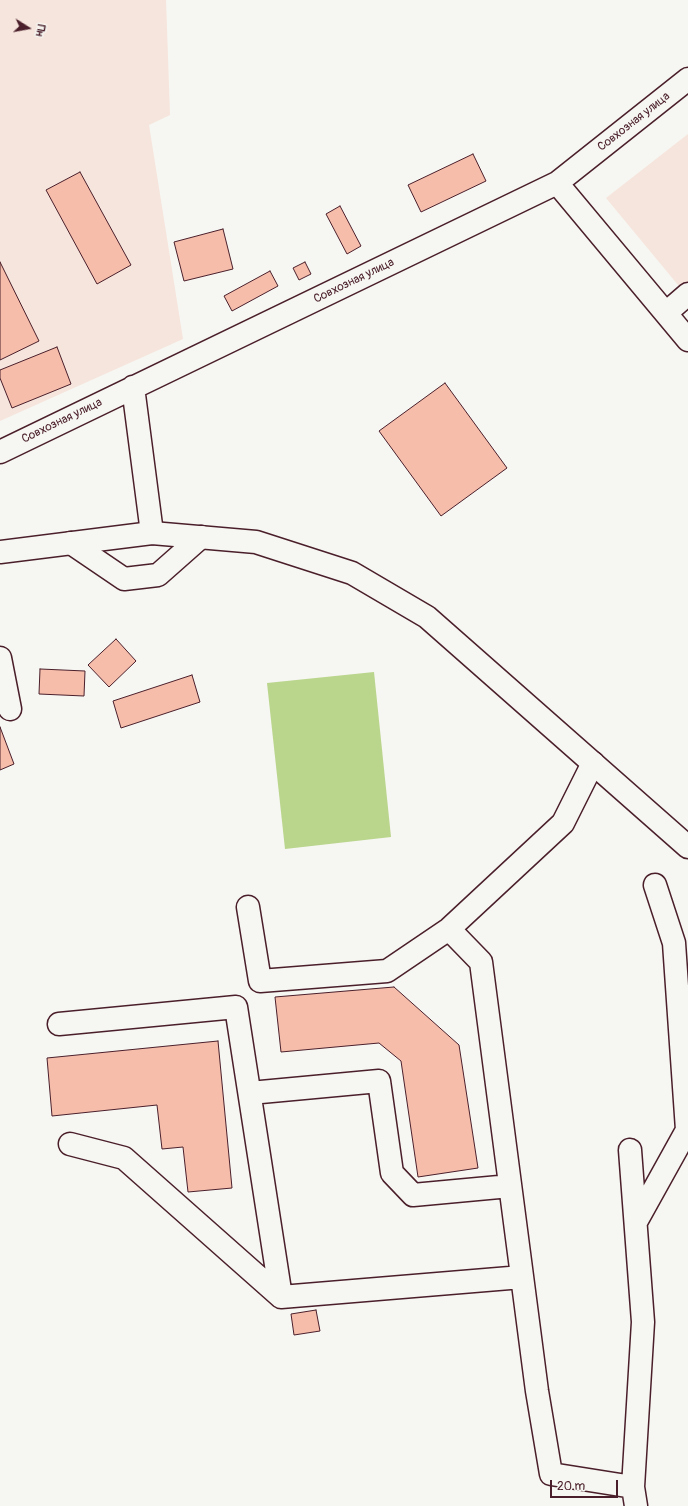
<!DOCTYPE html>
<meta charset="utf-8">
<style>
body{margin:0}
#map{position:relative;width:688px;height:1506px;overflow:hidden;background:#f6f6f2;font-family:Pangolin,sans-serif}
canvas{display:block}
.north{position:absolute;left:8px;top:8px;width:40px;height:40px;-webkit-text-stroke:3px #f6f6f2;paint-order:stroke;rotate:101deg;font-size:11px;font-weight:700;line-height:16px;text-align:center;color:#4a1f2b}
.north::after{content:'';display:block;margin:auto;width:14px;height:18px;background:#4a1f2b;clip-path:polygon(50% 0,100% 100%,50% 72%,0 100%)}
.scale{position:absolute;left:550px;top:1480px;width:68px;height:18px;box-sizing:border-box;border:2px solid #4a1f2b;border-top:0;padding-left:5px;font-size:12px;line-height:14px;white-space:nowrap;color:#4a1f2b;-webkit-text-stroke:3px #f6f6f2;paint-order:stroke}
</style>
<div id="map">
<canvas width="688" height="1506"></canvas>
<div class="north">Пн</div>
<div class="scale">20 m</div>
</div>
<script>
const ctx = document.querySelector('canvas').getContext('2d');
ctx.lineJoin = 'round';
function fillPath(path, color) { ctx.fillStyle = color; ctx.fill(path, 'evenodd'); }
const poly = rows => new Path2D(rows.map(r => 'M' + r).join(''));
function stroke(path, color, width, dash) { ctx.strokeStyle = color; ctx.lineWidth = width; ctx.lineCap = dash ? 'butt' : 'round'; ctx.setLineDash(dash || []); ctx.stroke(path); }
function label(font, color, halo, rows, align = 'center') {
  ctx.font = font + ' Pangolin,sans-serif'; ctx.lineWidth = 4; ctx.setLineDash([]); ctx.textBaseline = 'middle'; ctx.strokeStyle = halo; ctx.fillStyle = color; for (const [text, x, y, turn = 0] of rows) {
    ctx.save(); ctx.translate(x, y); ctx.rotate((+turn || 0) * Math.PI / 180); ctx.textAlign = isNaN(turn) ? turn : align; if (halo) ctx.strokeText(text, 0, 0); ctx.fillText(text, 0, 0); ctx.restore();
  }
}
const built = poly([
 [0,0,166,0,170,115,149,125,183,339,0,421],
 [688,134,688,297,606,198]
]);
const green = poly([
 [374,672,391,837,285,849,267,683]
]);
const building = poly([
 [473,154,486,181,421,212,408,185,473,154],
 [80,172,131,265,97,284,46,190,80,172],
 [340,206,361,246,347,254,326,214,340,206],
 [223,229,233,269,184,281,174,242,223,229],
 [0,262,39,341,0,360,0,262],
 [305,262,311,274,299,280,293,268,305,262],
 [270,271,278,286,232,311,224,296,270,271],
 [57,347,71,384,12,408,0,378,0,370,57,347],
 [445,383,507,468,441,516,379,431,445,383],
 [116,639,136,661,109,687,88,665,116,639],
 [40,669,85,671,84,696,39,694,40,669],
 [192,675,200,702,121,728,113,701,192,675],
 [0,727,14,764,0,770,0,727],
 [394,987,459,1045,478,1168,418,1177,401,1061,379,1043,281,1052,275,997,394,987],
 [218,1041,232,1188,188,1192,183,1147,162,1149,157,1105,52,1116,47,1058,218,1041],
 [316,1310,320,1331,294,1335,291,1314,316,1310]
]);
const minor = poly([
 [557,183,688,340],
 [666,313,688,294],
 [133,387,152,533],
 [0,452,557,183,688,79],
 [71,543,124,579,158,575,201,537],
 [0,658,10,709],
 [248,907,260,981,387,971,449,929,563,823,593,763],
 [449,929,481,962,537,1391,551,1474,633,1487],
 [59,1024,236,1007,281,1297,522,1277],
 [250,1093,379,1081,392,1173,413,1195,510,1186],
 [70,1144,124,1158,281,1297],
 [630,1150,643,1322,633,1487,636,1506],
 [636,1222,687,1130,674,943,655,885]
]);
const major = poly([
 [0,552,152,533,256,542,352,573,427,617,688,847]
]);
const streetNames = [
 ["Совхозная улица",634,122,-38],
 ["Совхозная улица",354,281,-26],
 ["Совхозная улица",62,421,-26]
];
fillPath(built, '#f6e5dc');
fillPath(green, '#bad58c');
fillPath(building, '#f5bdaa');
stroke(building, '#4a1f2b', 1);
stroke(minor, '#4a1f2b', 25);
stroke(major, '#4a1f2b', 25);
stroke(minor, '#f6f6f2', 22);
stroke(major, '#f6f6f2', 22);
label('12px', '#4a1f2b', '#f6f6f2', streetNames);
</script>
